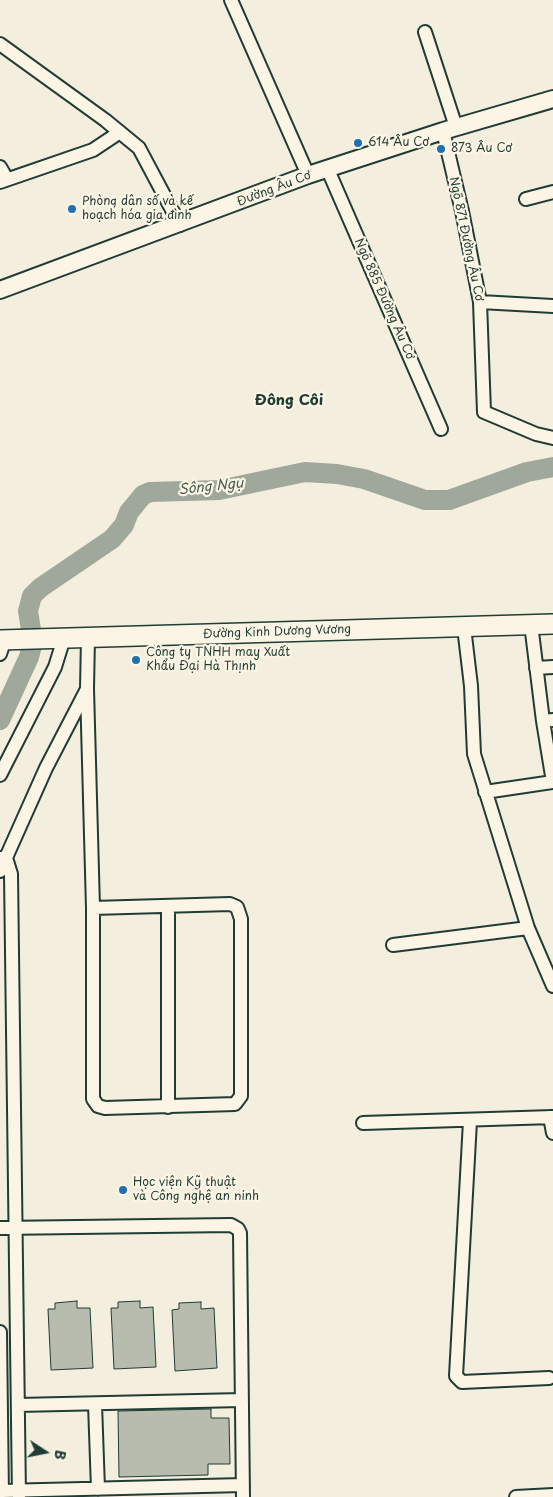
<!DOCTYPE html>
<meta charset="utf-8">
<style>
body{margin:0}
#map{position:relative;width:553px;height:1497px;overflow:hidden;background:#f3eede;font-family:"Playpen Sans",sans-serif}
canvas{display:block}
.north{position:absolute;left:20px;top:1427px;width:50px;height:50px;-webkit-text-stroke:4px #fcf5e5;paint-order:stroke;rotate:101deg;font-size:14px;font-weight:700;line-height:20px;text-align:center;color:#1f3d34}
.north::after{content:'';display:block;margin:auto;width:18px;height:22px;background:#1f3d34;clip-path:polygon(50% 0,100% 100%,50% 72%,0 100%)}
</style>
<div id="map">
<canvas width="553" height="1497"></canvas>
<div class="north">B</div>
</div>
<script>
const ctx = document.querySelector('canvas').getContext('2d');
ctx.lineJoin = 'round';
const poly = rows => new Path2D(rows.map(r => 'M' + r).join(''));
function stroke(path, color, width, dash) { ctx.strokeStyle = color; ctx.lineWidth = width; ctx.lineCap = dash ? 'butt' : 'round'; ctx.setLineDash(dash || []); ctx.stroke(path); }
function fillPath(path, color) { ctx.fillStyle = color; ctx.fill(path, 'evenodd'); }
function label(font, color, halo, rows, align = 'center') {
  ctx.font = font + ' "Playpen Sans",sans-serif'; ctx.lineWidth = 4.5; ctx.setLineDash([]); ctx.textBaseline = 'middle'; ctx.strokeStyle = halo; ctx.fillStyle = color; for (const [text, x, y, turn = 0] of rows) {
    ctx.save(); ctx.translate(x, y); ctx.rotate((+turn || 0) * Math.PI / 180); ctx.textAlign = isNaN(turn) ? turn : align; if (halo) ctx.strokeText(text, 0, 0); ctx.fillText(text, 0, 0); ctx.restore();
  }
}
const river = poly([
 [0,720,29,657,33,642,28,611,32,596,40,588,112,539,124,525,129,512,143,495,150,492,219,490,305,472,337,474,364,479,425,500,449,500,527,472,553,467]
]);
const building = poly([
 [77,1301,77,1308,90,1308,93,1368,51,1370,48,1309,55,1309,55,1303,77,1301],
 [140,1301,140,1308,153,1307,156,1367,114,1369,111,1308,118,1308,118,1302,140,1301],
 [201,1302,201,1309,214,1308,217,1368,175,1371,172,1310,179,1309,179,1303,201,1302],
 [211,1409,211,1418,229,1418,230,1464,208,1464,208,1475,119,1477,118,1411,211,1409]
]);
const minor = poly([
 [231,0,308,175],
 [425,32,456,127],
 [0,44,105,120,139,148,180,225],
 [443,131,462,211,480,302,484,412,536,434,553,438],
 [0,167,7,179],
 [328,170,441,429],
 [0,182,93,150,120,132],
 [526,199,553,192],
 [480,302,553,306],
 [531,624,543,721,553,720],
 [464,627,471,686,474,754,528,928,553,986],
 [0,654,5,639],
 [536,668,553,667],
 [87,689,93,908,93,1099,98,1106,105,1108,235,1104,241,1096,241,919,237,907,230,904,93,908],
 [543,721,553,782],
 [0,775,55,667,64,638],
 [485,792,553,782],
 [0,858,6,858,11,874,19,1497],
 [0,871,46,768,87,689,88,637],
 [393,945,528,928],
 [168,1107,168,906],
 [550,1117,553,1133],
 [470,1121,456,1376,462,1382,549,1378],
 [363,1123,553,1117],
 [0,1228,231,1225,238,1229,240,1233,243,1497],
 [0,1332,2,1497],
 [95,1404,98,1489],
 [18,1405,242,1400],
 [2,1491,243,1485],
 [516,1497,553,1495]
]);
const major = poly([
 [0,290,308,175,443,131,553,99]
]);
const highway = poly([
 [0,640,553,624]
]);
const markers = [
 [358,143,5,"#1f6fb2"],
 [441,149,5,"#1f6fb2"],
 [72,209,5,"#1f6fb2"],
 [136,660,5,"#1f6fb2"],
 [123,1190,5,"#1f6fb2"]
];
const poiNames = [
 ["614 Âu Cơ",368,143],
 ["873 Âu Cơ",451,149],
 ["Phòng dân số và kế",82,202],
 ["hoạch hóa gia đình",82,216],
 ["Công ty TNHH may Xuất",146,653],
 ["Khẩu Đại Hà Thịnh",146,667],
 ["Học viện Kỹ thuật",133,1183],
 ["và Công nghệ an ninh",133,1197]
];
const streetNames = [
 ["Đường Âu Cơ",274,189,-21],
 ["Ngõ 871 Đường Âu Cơ",466,239,78],
 ["Ngõ 885 Đường Âu Cơ",384,299,66],
 ["Đường Kinh Dương Vương",277,632,-2]
];
const waterNames = [
 ["Sông Ngụ",211,487,-6]
];
const quarterNames = [
 ["Đông Côi",289,401]
];
stroke(river, '#a0a89b', 20);
fillPath(building, '#b8bcae');
stroke(building, '#1f3d34', 1);
stroke(minor, '#1f3d34', 16);
stroke(major, '#1f3d34', 20);
stroke(highway, '#1f3d34', 22);
stroke(minor, '#fcf5e5', 12);
stroke(major, '#fcf5e5', 16);
stroke(highway, '#fcf5e5', 19);
for (const [x, y, r, color] of markers) { const dot = new Path2D(); dot.arc(x, y, r, 0, 2 * Math.PI); ctx.fillStyle = color; ctx.fill(dot); stroke(dot, '#fcf5e5', 2); }
label('12px', '#1f3d34', '#fcf5e5', poiNames, 'left');
label('12px', '#1f3d34', '#fcf5e5', streetNames);
label('italic 14px', '#465d53', '#fcf5e5', waterNames);
label('bold 15px', '#1f3d34', '#fcf5e5', quarterNames);
</script>
